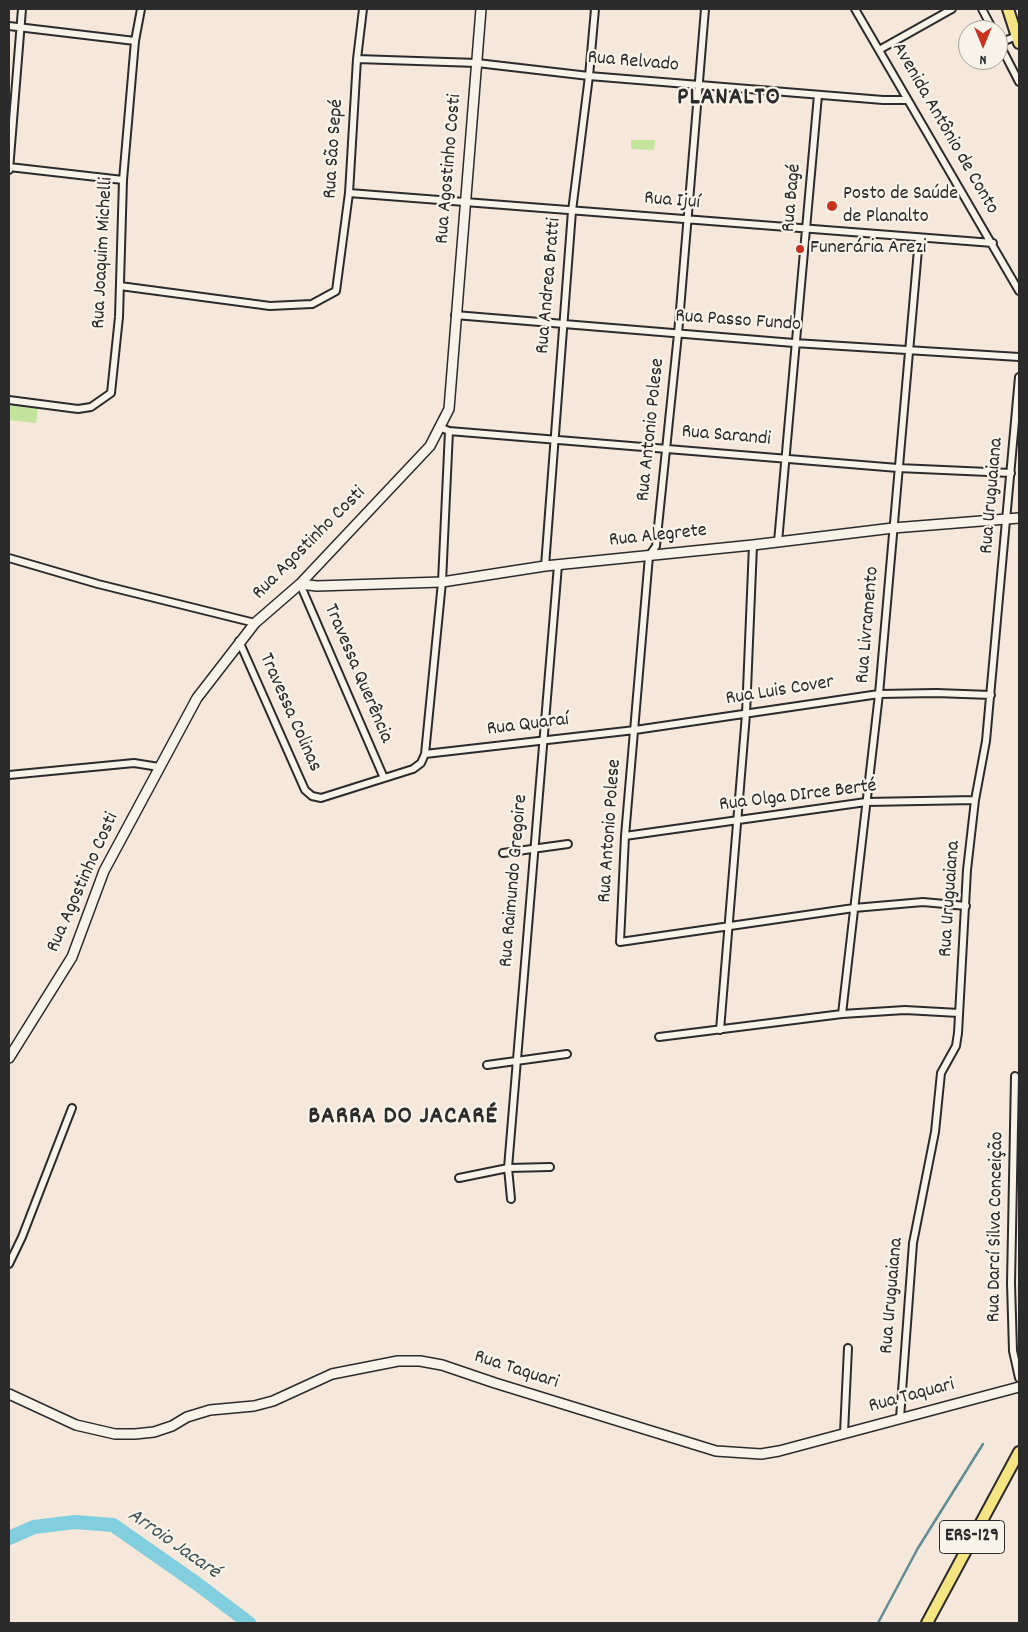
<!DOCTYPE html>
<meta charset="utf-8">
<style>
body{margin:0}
#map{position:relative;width:1028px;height:1632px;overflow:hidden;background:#f5e7da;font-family:Dekko,sans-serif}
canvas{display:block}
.frame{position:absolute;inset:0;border:10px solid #2b2b2b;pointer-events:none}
.north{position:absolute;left:958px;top:20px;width:50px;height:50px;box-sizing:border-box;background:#f7f3e8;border:1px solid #a5a39c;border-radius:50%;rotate:180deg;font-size:14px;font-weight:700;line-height:20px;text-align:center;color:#2b2b2b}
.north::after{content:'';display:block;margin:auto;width:18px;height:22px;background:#c8321e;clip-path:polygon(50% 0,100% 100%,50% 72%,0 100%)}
</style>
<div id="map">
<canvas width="1028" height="1632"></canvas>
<div class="frame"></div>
<div class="north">N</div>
</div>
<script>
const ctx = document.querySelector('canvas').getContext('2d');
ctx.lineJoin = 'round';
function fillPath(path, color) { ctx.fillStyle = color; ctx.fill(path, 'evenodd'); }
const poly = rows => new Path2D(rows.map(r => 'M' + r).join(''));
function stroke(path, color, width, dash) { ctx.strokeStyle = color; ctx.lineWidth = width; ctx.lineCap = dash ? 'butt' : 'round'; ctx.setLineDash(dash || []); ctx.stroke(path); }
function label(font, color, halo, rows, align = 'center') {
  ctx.font = font + ' Dekko,sans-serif'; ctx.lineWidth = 4.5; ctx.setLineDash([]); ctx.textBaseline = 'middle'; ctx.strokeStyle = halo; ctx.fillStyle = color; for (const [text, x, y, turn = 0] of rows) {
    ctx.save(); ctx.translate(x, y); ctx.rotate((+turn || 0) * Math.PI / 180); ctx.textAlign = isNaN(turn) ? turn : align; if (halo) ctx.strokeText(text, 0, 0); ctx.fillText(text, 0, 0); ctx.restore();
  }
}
const green = poly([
 [631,140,655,140,654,150,631,149],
 [9,405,38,408,36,423,9,420]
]);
const stream = poly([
 [878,1623,918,1548,983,1444]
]);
const river = poly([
 [9,1538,34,1527,75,1522,113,1525,196,1583,249,1623]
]);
const street = poly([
 [705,9,678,334,656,546,649,556,625,836,620,942,854,908,923,902,966,906],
 [855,9,1019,291],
 [982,9,993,30],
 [9,26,135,41],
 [998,41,1019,82],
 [999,43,1017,36],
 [879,50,952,9],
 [357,59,477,63,589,76,883,100,907,100],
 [9,167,123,180],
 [9,170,22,9],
 [349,193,993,243],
 [120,286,270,306,312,304,336,291,349,193,357,59,363,9],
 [455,315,794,343,1019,357],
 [9,400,78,409,91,407,111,393,119,317,123,180,135,41,141,9],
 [439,427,449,431,898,468,1011,473],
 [778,542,818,95],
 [9,558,98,584,255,623],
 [545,566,572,211,589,76,595,9],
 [300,584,384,778],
 [239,641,305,790,312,796,321,798,413,769,421,763,425,754,442,582,449,431],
 [425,754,635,730,879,694,936,693,991,695],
 [9,775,134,763,159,767],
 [625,836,866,802,975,800],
 [503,853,568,844],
 [842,1014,879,694,919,238],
 [720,1030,746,714,753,545],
 [659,1037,842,1014,905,1010,959,1013],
 [487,1065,567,1054],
 [1015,1076,1011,1283,1013,1351,1019,1378],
 [459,1178,508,1168,550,1167],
 [511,1199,508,1168,558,565],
 [9,1264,22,1237,72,1108],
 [900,1418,913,1243,935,1132,941,1073,956,1046,958,1033,967,870,975,800,986,741,1019,377],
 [844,1433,848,1348]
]);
const secondary = poly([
 [300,584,317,586,442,582,545,566,753,545,893,528,1019,518],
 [9,1058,72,957,104,871,197,698,255,623,300,584,430,446,449,409,481,9],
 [9,1394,76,1425,115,1434,135,1434,154,1432,172,1426,187,1417,210,1410,254,1406,273,1401,332,1374,398,1361,420,1361,442,1365,495,1383,716,1451,761,1454,779,1451,1019,1387]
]);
const primary = poly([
 [1008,9,1019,43],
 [927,1623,1019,1452]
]);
const markers = [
 [832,206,6,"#c8321e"],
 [800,249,5,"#c8321e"]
];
const shields = [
 [972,1537,65]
];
const shieldNames = [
 ["ERS-129",972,1537]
];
const streetNames = [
 ["Rua Relvado",633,63,5],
 ["Avenida Antônio de Conto",944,129,60],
 ["Rua São Sepé",335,149,-86],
 ["Rua Agostinho Costi",450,169,-85],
 ["Rua Bagé",793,198,-85],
 ["Rua Ijuí",672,202,5],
 ["Rua Joaquim Michelli",104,253,-87],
 ["Rua Andrea Bratti",550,286,-85],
 ["Rua Passo Fundo",738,322,4],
 ["Rua Antonio Polese",652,430,-84],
 ["Rua Sarandi",726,437,5],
 ["Rua Uruguaiana",993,496,-85],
 ["Rua Alegrete",658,537,-6],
 ["Rua Agostinho Costi",310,544,-45],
 ["Rua Livramento",869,625,-85],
 ["Travessa Querência",357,674,67],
 ["Rua Luis Cover",780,692,-9],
 ["Travessa Colinas",289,713,66],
 ["Rua Quaraí",528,726,-7],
 ["Rua Olga DIrce Berté",798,797,-7],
 ["Rua Antonio Polese",611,831,-86],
 ["Rua Raimundo Gregoire",515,881,-85],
 ["Rua Agostinho Costi",84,883,-66],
 ["Rua Uruguaiana",951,899,-86],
 ["Rua Darcí Silva Conceição",997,1227,-89],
 ["Rua Uruguaiana",893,1296,-85],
 ["Rua Taquari",516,1371,18],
 ["Rua Taquari",912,1397,-15]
];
const poiNames = [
 ["Posto de Saúde",843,195],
 ["de Planalto",843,218],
 ["Funerária Arezi",810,249]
];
const waterNames = [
 ["Arroio Jacaré",173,1545,35]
];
const districtNames = [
 ["PLANALTO",729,100],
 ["BARRA DO JACARÉ",403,1119]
];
fillPath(green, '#c3e49d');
stroke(stream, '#5e8d96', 2.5);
stroke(river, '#80cede', 14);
stroke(street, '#2b2b2b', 10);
stroke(secondary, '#2b2b2b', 12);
stroke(primary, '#2b2b2b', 14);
stroke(street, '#f7f3e8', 6);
stroke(secondary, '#f7f3e8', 9);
stroke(primary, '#f6e381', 10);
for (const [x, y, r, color] of markers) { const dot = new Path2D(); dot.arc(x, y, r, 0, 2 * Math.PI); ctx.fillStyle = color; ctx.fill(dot); stroke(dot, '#f7f3e8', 2); }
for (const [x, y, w] of shields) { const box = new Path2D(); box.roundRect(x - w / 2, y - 16.5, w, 33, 4); ctx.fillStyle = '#f7f3e8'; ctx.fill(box); stroke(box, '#2b2b2b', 1); }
label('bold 19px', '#2b2b2b', null, shieldNames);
label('20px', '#2b2b2b', '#f7f3e8', streetNames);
label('20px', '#2b2b2b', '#f7f3e8', poiNames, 'left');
label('italic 21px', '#405458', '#f7f3e8', waterNames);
ctx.letterSpacing = '1px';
label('bold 25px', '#2b2b2b', '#f7f3e8', districtNames);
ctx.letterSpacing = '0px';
</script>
